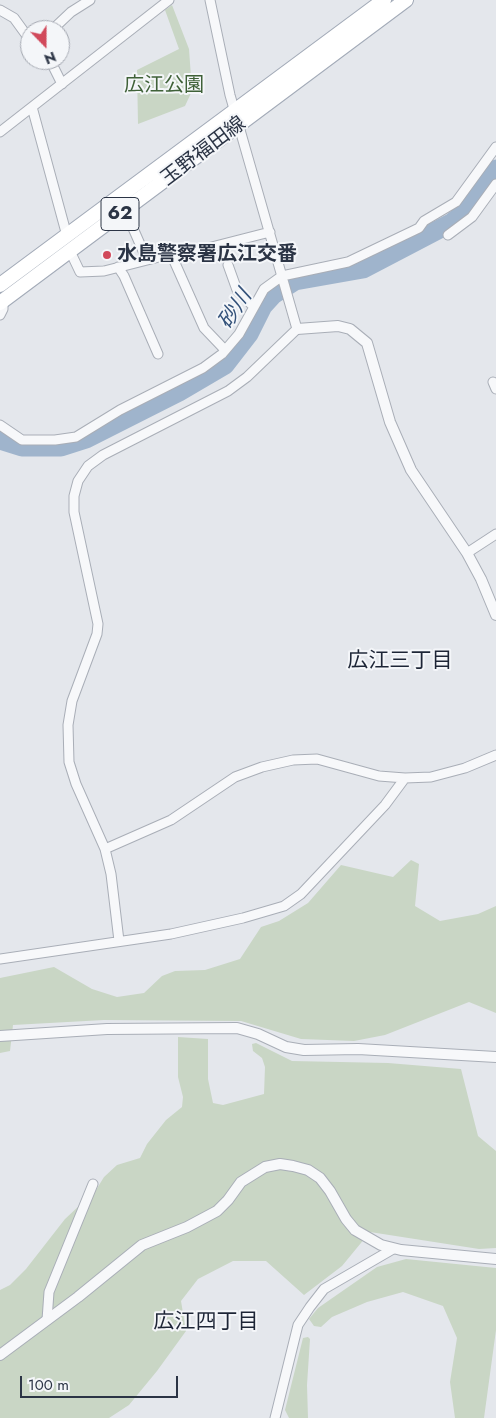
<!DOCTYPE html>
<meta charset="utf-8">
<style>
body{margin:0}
#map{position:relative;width:496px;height:1418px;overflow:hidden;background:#e4e7ec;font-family:Jost,sans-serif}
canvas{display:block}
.north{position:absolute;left:20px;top:20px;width:50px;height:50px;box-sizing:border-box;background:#f4f6f9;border:1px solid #a4a8b1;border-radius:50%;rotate:158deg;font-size:14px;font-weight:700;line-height:20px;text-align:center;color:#2b3445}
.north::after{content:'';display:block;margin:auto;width:18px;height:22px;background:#d1495b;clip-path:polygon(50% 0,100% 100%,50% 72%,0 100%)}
.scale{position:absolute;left:20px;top:1376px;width:158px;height:22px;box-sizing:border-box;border:2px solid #2b3445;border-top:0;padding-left:6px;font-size:15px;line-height:18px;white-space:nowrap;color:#2b3445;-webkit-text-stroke:4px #f4f6f9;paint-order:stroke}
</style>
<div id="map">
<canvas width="496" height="1418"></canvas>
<div class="north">N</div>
<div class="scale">100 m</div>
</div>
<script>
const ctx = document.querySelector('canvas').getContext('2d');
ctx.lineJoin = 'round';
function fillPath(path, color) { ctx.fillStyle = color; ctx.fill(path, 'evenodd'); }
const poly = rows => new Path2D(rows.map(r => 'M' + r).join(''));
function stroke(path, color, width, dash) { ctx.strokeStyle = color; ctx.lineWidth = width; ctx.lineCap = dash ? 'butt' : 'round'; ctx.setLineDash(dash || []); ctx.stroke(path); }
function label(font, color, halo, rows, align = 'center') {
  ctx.font = font + ' Jost,"Noto Sans JP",sans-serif'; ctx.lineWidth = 4; ctx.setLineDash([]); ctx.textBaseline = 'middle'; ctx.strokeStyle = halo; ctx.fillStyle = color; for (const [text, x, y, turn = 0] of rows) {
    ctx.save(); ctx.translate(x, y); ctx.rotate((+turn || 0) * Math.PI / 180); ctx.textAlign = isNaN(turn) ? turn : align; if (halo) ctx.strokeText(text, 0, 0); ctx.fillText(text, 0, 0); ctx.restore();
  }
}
const green = poly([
 [172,5,189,49,192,91,185,106,138,124,137,70,179,49,165,10],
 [411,860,419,864,415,906,440,921,478,914,496,906,496,1013,469,1002,385,1035,354,1041,301,1039,241,1021,104,1020,13,1025,10,1051,0,1053,0,978,54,967,92,989,117,997,144,993,162,976,175,971,205,970,240,959,261,927,279,921,308,903,341,865,393,877],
 [178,1037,208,1039,208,1079,213,1103,223,1105,264,1094,265,1067,262,1058,253,1051,252,1044,256,1043,292,1061,388,1063,461,1069,478,1136,496,1151,496,1248,479,1249,370,1232,342,1266,304,1295,266,1261,233,1261,198,1279,181,1301,186,1331,157,1371,129,1405,109,1418,0,1418,0,1290,10,1285,26,1269,65,1219,96,1190,104,1177,117,1165,140,1158,147,1144,166,1120,182,1107,183,1097,178,1077],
 [406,1259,496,1268,496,1330,484,1418,455,1418,450,1382,457,1338,443,1306,403,1292,367,1302,332,1317,321,1327,314,1326,309,1319,318,1308,377,1267],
 [308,1337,310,1339,307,1385,308,1418,289,1418,285,1410,303,1338]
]);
const river = poly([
 [0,440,22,447,61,447,86,439,179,392,225,365,249,334,263,306,273,295,295,281,363,269,451,223,467,210,496,169]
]);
const minor = poly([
 [0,10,14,18,30,40],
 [52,30,71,12,90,0],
 [50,60,62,84],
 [32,107,67,236],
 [0,132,169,0],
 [125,210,147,260],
 [448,235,472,217,496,184],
 [70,251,80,272,104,271,171,254,192,252,270,232],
 [171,254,204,328,225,350],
 [228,265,237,290,253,306],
 [118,267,124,276,158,354],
 [0,315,3,309,3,300],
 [493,382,496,389],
 [0,425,22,440,55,440,76,437,120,410,203,368,222,354,239,334,264,289,282,276,348,262,419,228,424,221,456,202,496,147],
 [467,553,496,534],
 [105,849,171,820,235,777,262,767,293,760,317,759,379,776,405,778,431,777,465,768,496,755],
 [119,941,111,874,105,849,76,784,69,762,68,725,72,701,97,634,98,624,74,512,74,496,78,481,88,466,103,455,228,391,247,377,297,329,230,95,210,0],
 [0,959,171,934,243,918,284,906,301,894,385,805,405,778],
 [47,1320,49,1292,93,1184],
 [275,1418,298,1325,310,1307,324,1289,393,1249]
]);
const tertiary = poly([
 [297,329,338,326,350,329,367,343,390,422,411,470,467,553,481,579,496,615],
 [0,1036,107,1029,237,1028,258,1034,286,1047,304,1050,358,1049,496,1057],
 [0,1355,78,1297,142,1245,187,1227,217,1211,228,1200,241,1182,265,1167,280,1164,293,1166,308,1170,320,1178,330,1191,346,1219,355,1230,381,1245,401,1250,496,1259]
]);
const primary = poly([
 [0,285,384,0],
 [0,303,406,0]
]);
const markers = [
 [107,255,5,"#d1495b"]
];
const shields = [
 [120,214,38]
];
const shieldNames = [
 ["62",120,214]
];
const parkNames = [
 ["広江公園",164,86]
];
const streetNames = [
 ["玉野福田線",204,152,-37]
];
const poiNames = [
 ["水島警察署広江交番",117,255]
];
const waterNames = [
 ["砂川",236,310,-57]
];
const neighbourhoodNames = [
 ["広江三丁目",400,662],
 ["広江四丁目",206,1323]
];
fillPath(green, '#c9d6c5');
stroke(river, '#9fb4cc', 19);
stroke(minor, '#a9aeb7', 11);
stroke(tertiary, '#a9aeb7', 12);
stroke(primary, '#a3abb8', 16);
stroke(minor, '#f7f8fa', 9);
stroke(tertiary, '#f7f8fa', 10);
stroke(primary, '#fff', 14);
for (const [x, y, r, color] of markers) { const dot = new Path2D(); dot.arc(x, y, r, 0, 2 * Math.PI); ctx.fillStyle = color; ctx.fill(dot); stroke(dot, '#f4f6f9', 2); }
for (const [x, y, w] of shields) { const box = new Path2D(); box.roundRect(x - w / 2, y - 16.5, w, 33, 4); ctx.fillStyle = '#f4f6f9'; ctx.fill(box); stroke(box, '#2b3445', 1); }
label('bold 19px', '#2b3445', null, shieldNames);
label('20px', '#3f6138', '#f4f6f9', parkNames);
label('20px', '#2b3445', '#f4f6f9', streetNames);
label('bold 20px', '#2b3445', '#f4f6f9', poiNames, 'left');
label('italic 21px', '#34527a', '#f4f6f9', waterNames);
label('21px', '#1d2536', '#f4f6f9', neighbourhoodNames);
</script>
